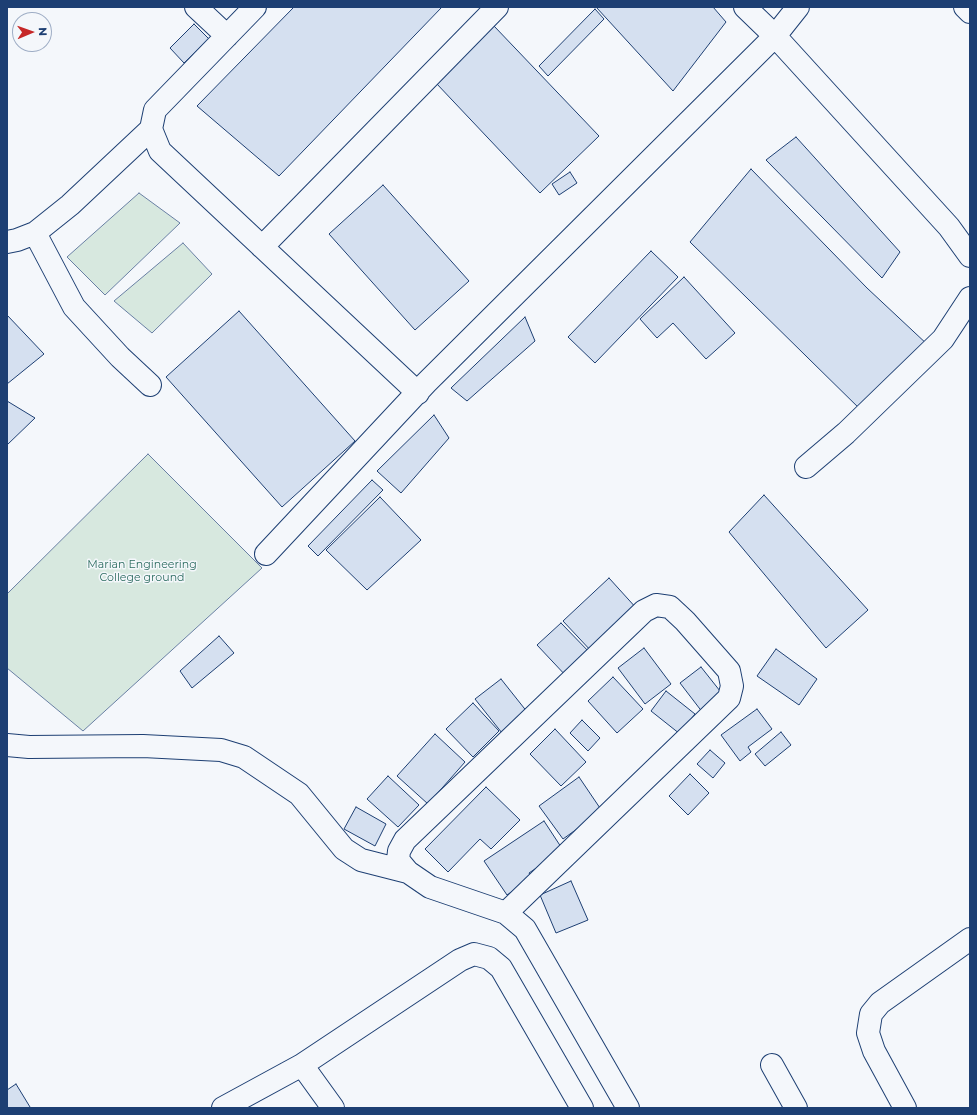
<!DOCTYPE html>
<style>
body{margin:0}
#map{position:relative;width:977px;height:1115px;overflow:hidden;background:#f4f7fb;font-family:Montserrat,sans-serif}
canvas{display:block}
.frame{position:absolute;inset:0;border:8px solid #1d3f73;pointer-events:none}
.north{position:absolute;left:12px;top:12px;width:40px;height:40px;box-sizing:border-box;background:#f4f7fb;border:1px solid #9eadc5;border-radius:50%;rotate:88deg;font-size:11px;font-weight:700;line-height:16px;text-align:center;color:#1d3f73}
.north::after{content:'';display:block;margin:auto;width:14px;height:18px;background:#c62828;clip-path:polygon(50% 0,100% 100%,50% 72%,0 100%)}
</style>
<div id="map">
<canvas width="977" height="1115"></canvas>
<div class="frame"></div>
<div class="north">N</div>
</div>
<script>
const ctx = document.querySelector('canvas').getContext('2d');
ctx.lineJoin = 'round';
function fillPath(path, color) { ctx.fillStyle = color; ctx.fill(path, 'evenodd'); }
const poly = rows => new Path2D(rows.map(r => 'M' + r).join(''));
function stroke(path, color, width, dash) { ctx.strokeStyle = color; ctx.lineWidth = width; ctx.lineCap = dash ? 'butt' : 'round'; ctx.setLineDash(dash || []); ctx.stroke(path); }
function label(font, color, halo, rows, align = 'center') {
  ctx.font = font + ' Montserrat,sans-serif'; ctx.lineWidth = 3; ctx.setLineDash([]); ctx.textBaseline = 'middle'; ctx.strokeStyle = halo; ctx.fillStyle = color; for (const [text, x, y, turn = 0] of rows) {
    ctx.save(); ctx.translate(x, y); ctx.rotate((+turn || 0) * Math.PI / 180); ctx.textAlign = isNaN(turn) ? turn : align; if (halo) ctx.strokeText(text, 0, 0); ctx.fillText(text, 0, 0); ctx.restore();
  }
}
const green = poly([
 [139,193,180,223,105,295,67,257,139,193],
 [183,243,212,274,152,333,114,301,183,243],
 [148,454,262,568,83,731,7,668,7,594,148,454]
]);
const building = poly([
 [294,7,442,7,279,176,197,106,294,7],
 [596,7,713,7,726,22,673,91,596,7],
 [595,9,604,19,548,76,539,66,595,9],
 [194,24,209,39,184,63,170,48,194,24],
 [494,26,599,136,540,193,436,83,494,26],
 [796,137,900,252,882,278,766,160,796,137],
 [751,169,867,288,929,346,865,414,690,242,751,169],
 [570,172,577,183,559,195,552,184,570,172],
 [383,185,469,281,415,330,329,234,383,185],
 [651,251,678,277,595,363,568,337,651,251],
 [684,277,735,333,706,359,673,323,657,338,640,319,684,277],
 [239,311,355,441,282,507,166,377,239,311],
 [7,315,44,354,7,384,7,315],
 [525,317,535,341,467,401,451,388,525,317],
 [7,401,35,418,7,445,7,401],
 [434,415,449,438,401,493,377,471,434,415],
 [372,480,383,490,318,556,308,546,372,480],
 [764,495,868,610,826,648,729,532,764,495],
 [380,497,421,540,367,590,326,550,380,497],
 [609,578,638,610,593,653,563,621,609,578],
 [561,623,592,655,568,678,537,645,561,623],
 [219,636,234,653,192,688,180,671,219,636],
 [644,648,671,684,645,704,618,668,644,648],
 [776,649,817,679,799,705,757,676,776,649],
 [701,667,724,696,703,713,680,683,701,667],
 [613,677,643,709,617,733,588,701,613,677],
 [501,679,528,713,502,733,475,699,501,679],
 [666,691,695,714,680,734,651,711,666,691],
 [473,703,499,731,473,757,446,729,473,703],
 [757,709,772,729,748,747,751,752,740,761,721,735,757,709],
 [582,720,600,738,588,751,570,733,582,720],
 [555,729,586,762,561,786,530,754,555,729],
 [781,732,791,745,765,766,755,754,781,732],
 [435,734,465,762,428,804,397,776,435,734],
 [710,750,725,763,713,778,697,764,710,750],
 [690,774,709,793,688,815,669,796,690,774],
 [388,776,419,805,398,827,367,799,388,776],
 [579,777,602,811,563,839,539,806,579,777],
 [486,787,520,820,491,849,480,839,448,872,425,849,486,787],
 [356,807,386,824,375,846,344,829,356,807],
 [544,821,563,850,529,873,532,878,507,895,484,861,544,821],
 [571,881,588,920,556,933,540,895,571,881],
 [16,1084,30,1107,29,1108,7,1108,7,1090,16,1084]
]);
const minor = poly([
 [196,7,227,36],
 [255,7,155,110,151,129,160,151,418,393],
 [745,7,775,36,949,227,970,256],
 [965,7,970,12],
 [35,233,74,307,120,357,150,385],
 [7,242,17,240,35,233,70,205,151,129],
 [262,247,497,7],
 [806,467,846,433,943,339,970,298],
 [266,554,426,383,775,36,798,7],
 [7,745,29,747,143,746,221,750,244,757,299,794,344,849,361,860,408,872],
 [506,913,729,698,732,686,729,671,685,621,670,607,656,605,644,611,405,840,399,851,398,860,408,872,430,887,506,913,525,929,628,1108],
 [302,1065,460,960,474,954,489,958,501,968,582,1108],
 [772,1065,796,1108],
 [223,1108,302,1065,333,1108],
 [905,1108,874,1051,868,1033,871,1014,880,1003,970,939]
]);
const parkNames = [
 ["Marian Engineering",142,565],
 ["College ground",142,578]
];
fillPath(green, '#d7e8df');
stroke(green, '#687fa3', 1);
fillPath(building, '#d5e0f0');
stroke(building, '#1d3f73', 1);
stroke(minor, '#1d3f73', 24);
stroke(minor, '#f4f7fb', 22);
label('11px', '#2c6c60', '#f4f7fb', parkNames);
</script>
